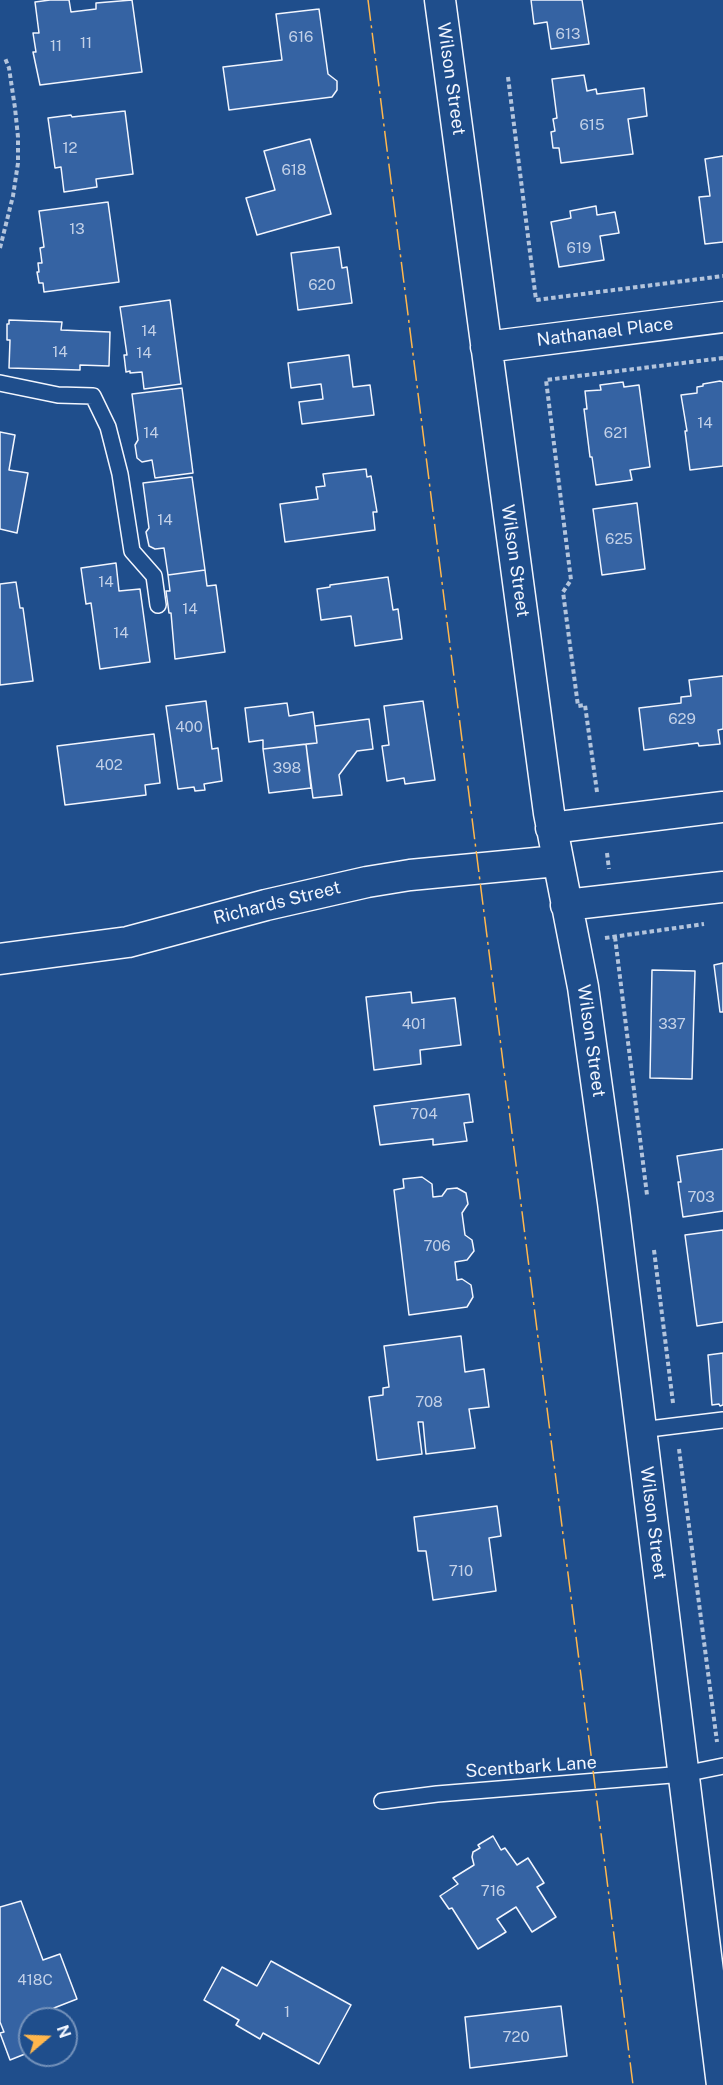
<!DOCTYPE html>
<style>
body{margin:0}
#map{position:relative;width:723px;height:2085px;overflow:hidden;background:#1f4e8c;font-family:"Public Sans",sans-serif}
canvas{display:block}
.north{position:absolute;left:18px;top:2007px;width:60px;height:60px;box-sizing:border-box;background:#1f4e8c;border:2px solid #7391ba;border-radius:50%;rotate:71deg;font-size:16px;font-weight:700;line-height:24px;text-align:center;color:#f2f6ff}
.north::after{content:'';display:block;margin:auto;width:21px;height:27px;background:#ffb74d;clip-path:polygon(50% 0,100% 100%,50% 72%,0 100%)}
</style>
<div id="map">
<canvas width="723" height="2085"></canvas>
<div class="north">N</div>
</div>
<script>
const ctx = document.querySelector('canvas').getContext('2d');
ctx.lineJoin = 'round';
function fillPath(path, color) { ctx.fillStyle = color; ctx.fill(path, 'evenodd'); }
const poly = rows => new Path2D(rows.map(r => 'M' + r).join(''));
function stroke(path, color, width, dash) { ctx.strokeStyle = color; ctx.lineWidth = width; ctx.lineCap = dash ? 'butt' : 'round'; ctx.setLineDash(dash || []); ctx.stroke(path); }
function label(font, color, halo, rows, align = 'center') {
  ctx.font = font + ' "Public Sans",sans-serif'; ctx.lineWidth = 4.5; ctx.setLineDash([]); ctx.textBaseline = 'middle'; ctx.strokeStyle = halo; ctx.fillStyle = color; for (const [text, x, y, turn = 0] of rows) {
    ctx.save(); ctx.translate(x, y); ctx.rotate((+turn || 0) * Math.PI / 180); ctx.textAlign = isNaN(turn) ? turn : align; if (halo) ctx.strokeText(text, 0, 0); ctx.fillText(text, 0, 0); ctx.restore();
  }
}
const building = poly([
 [50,0,69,0,71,12,96,9,96,3,132,0,142,72,40,85,33,52,36,52,33,33,39,33,35,2,50,0],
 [531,0,582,0,589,44,551,49,547,22,534,24,531,0],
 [319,9,328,74,337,81,337,90,332,97,229,110,223,67,282,60,276,14,319,9],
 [584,75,587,91,596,89,597,94,644,88,647,116,628,119,633,154,561,163,559,148,553,148,551,132,555,131,553,119,557,118,552,79,584,75],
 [125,111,133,174,96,179,97,187,64,192,61,167,55,168,48,118,71,115,72,117,125,111],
 [310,139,331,214,257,235,246,198,275,190,264,151,310,139],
 [723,156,723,242,705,244,699,197,710,196,705,159,723,156],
 [108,202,119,282,44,292,43,283,39,283,37,272,39,272,38,263,42,263,40,248,44,247,39,211,108,202],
 [596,206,597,215,615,212,619,233,600,236,604,260,559,267,551,222,571,218,570,211,596,206],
 [339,247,342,268,347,267,352,303,298,310,291,253,339,247],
 [170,300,181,384,144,389,142,372,130,373,130,371,126,372,124,355,127,355,120,307,170,300],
 [9,320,62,322,61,330,110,332,109,366,80,365,80,370,9,368,10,340,7,340,7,324,9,324,9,320],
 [349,355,353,387,370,385,374,415,302,424,299,402,323,399,321,384,291,388,288,363,349,355],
 [720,381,723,382,723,466,690,470,685,431,687,431,681,395,697,393,697,387,703,386,703,384,720,381],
 [623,382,624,387,639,385,650,467,630,470,632,480,596,485,592,457,590,457,584,409,587,409,585,391,601,390,600,385,623,382],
 [182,388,193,473,155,478,152,460,142,462,137,458,135,445,138,440,132,394,182,388],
 [0,432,15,435,9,470,28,473,17,533,0,529,0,432],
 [366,469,367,477,371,476,377,512,373,512,375,530,285,542,280,504,318,499,316,487,325,486,323,474,366,469],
 [192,477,205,570,168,575,164,548,155,549,149,546,146,532,149,528,143,483,192,477],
 [637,503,645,569,602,575,593,509,637,503],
 [116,563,119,591,140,589,150,662,100,669,91,603,86,604,81,568,116,563],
 [205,570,207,586,216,585,225,652,175,659,171,613,169,613,166,591,170,591,168,575,205,570],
 [388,577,393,610,398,609,402,639,355,646,351,616,321,620,317,589,330,587,330,585,388,577],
 [16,582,20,608,23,608,33,681,0,685,0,584,16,582],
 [723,676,723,729,718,730,720,744,699,746,698,743,644,750,639,708,681,703,681,697,691,696,689,680,723,676],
 [206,701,212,749,218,748,222,781,204,784,205,790,195,791,194,787,178,789,166,706,206,701],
 [423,701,435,780,405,784,404,778,387,781,382,746,389,745,384,706,423,701],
 [287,703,289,716,313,712,317,743,263,749,263,740,249,742,245,708,287,703],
 [369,719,373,749,357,751,339,775,342,795,313,798,306,744,317,743,315,726,369,719],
 [154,734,160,783,145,785,146,795,65,805,57,746,154,734],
 [306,744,311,788,269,793,263,749,306,744],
 [723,963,723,1012,720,1012,714,965,723,963],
 [652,970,695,971,692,1079,650,1078,652,970],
 [411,992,412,1003,455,998,461,1045,420,1050,421,1064,374,1070,366,997,411,992],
 [469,1094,473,1122,464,1123,467,1141,433,1145,433,1139,380,1145,374,1106,469,1094],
 [723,1149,723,1211,683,1217,678,1182,681,1182,677,1156,723,1149],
 [422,1177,432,1184,433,1197,442,1196,447,1189,457,1188,466,1193,468,1204,462,1213,465,1235,472,1240,474,1251,467,1260,455,1262,457,1280,462,1279,471,1285,473,1297,467,1307,409,1315,394,1190,404,1188,403,1179,422,1177],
 [723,1230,723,1322,697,1326,685,1235,723,1230],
 [461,1336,465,1372,484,1369,489,1407,469,1409,475,1448,426,1454,423,1422,418,1422,422,1454,377,1460,369,1397,383,1395,383,1388,389,1387,384,1346,461,1336],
 [723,1353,723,1405,720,1406,719,1404,712,1405,708,1355,723,1353],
 [497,1506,501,1536,489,1538,496,1591,433,1600,426,1551,418,1551,414,1517,497,1506],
 [493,1836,501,1850,505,1848,517,1865,528,1858,544,1883,537,1887,556,1917,532,1932,516,1907,497,1919,506,1932,478,1949,452,1908,449,1909,440,1896,458,1884,453,1878,474,1865,472,1857,473,1852,480,1848,478,1845,493,1836],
 [21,1901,43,1960,60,1954,77,1999,54,2008,59,2019,30,2019,30,2052,10,2060,0,2033,4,2032,0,2022,0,1907,21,1901],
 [271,1961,351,2005,319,2064,263,2033,260,2039,236,2025,239,2020,204,2000,222,1967,257,1986,271,1961],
 [561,2006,567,2056,470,2068,465,2017,561,2006]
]);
const path = poly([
 [508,77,536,300,723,276],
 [0,248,13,196,18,163,18,137,15,108,9,68,5,58],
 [597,792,585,705,578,706,563,592,571,580,546,380,723,358],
 [607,853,609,869],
 [615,937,647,1195],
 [605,938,704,924],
 [654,1250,673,1403],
 [679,1449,717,1742]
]);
const service = poly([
 [0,383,58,395,93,396,108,427,120,474,132,551,154,576,158,605],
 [641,1430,723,1420],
 [382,1801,437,1794,684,1774,723,1766]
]);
const minor = poly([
 [440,0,549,813,583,987,613,1202,722,2085],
 [486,347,723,317],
 [551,828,723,807],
 [566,905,723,887],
 [0,959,128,942,266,905,367,882,410,875,557,861]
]);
const power = poly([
 [368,0,633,2085]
]);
const numberNames = [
 ["613",568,34],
 ["616",301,37],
 ["11",86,43],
 ["11",56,46],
 ["615",592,125],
 ["12",70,148],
 ["618",294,170],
 ["13",77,229],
 ["619",579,248],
 ["620",322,285],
 ["14",149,331],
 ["14",60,352],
 ["14",144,353],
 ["14",705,423],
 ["14",151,433],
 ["621",616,433],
 ["14",165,520],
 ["625",619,539],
 ["14",106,582],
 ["14",190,609],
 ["14",121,633],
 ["629",682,719],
 ["400",189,727],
 ["402",109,765],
 ["398",287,768],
 ["401",414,1024],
 ["337",672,1024],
 ["704",424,1114],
 ["703",701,1197],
 ["706",437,1246],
 ["708",429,1402],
 ["710",461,1571],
 ["716",493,1891],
 ["418C",35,1980],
 ["1",287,2012],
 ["720",516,2037]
];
const streetNames = [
 ["Wilson Street",451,79,82],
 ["Nathanael Place",605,332,-7],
 ["Wilson Street",515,561,82],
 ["Richards Street",277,903,-14],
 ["Wilson Street",591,1041,82],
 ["Wilson Street",653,1523,83],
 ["Scentbark Lane",531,1767,-4]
];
fillPath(building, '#3563a3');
stroke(building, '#f2f6ff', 1.5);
stroke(service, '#f2f6ff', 18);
stroke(minor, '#f2f6ff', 33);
stroke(path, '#b3c4dc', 4, [4.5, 3]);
stroke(service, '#1f4e8c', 15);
stroke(minor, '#1f4e8c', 30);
stroke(power, '#ffb74d', 1.5, [21, 4.5, 3, 4.5]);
label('15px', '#c3d1e8', null, numberNames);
label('18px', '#f2f6ff', '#1f4e8c', streetNames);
</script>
